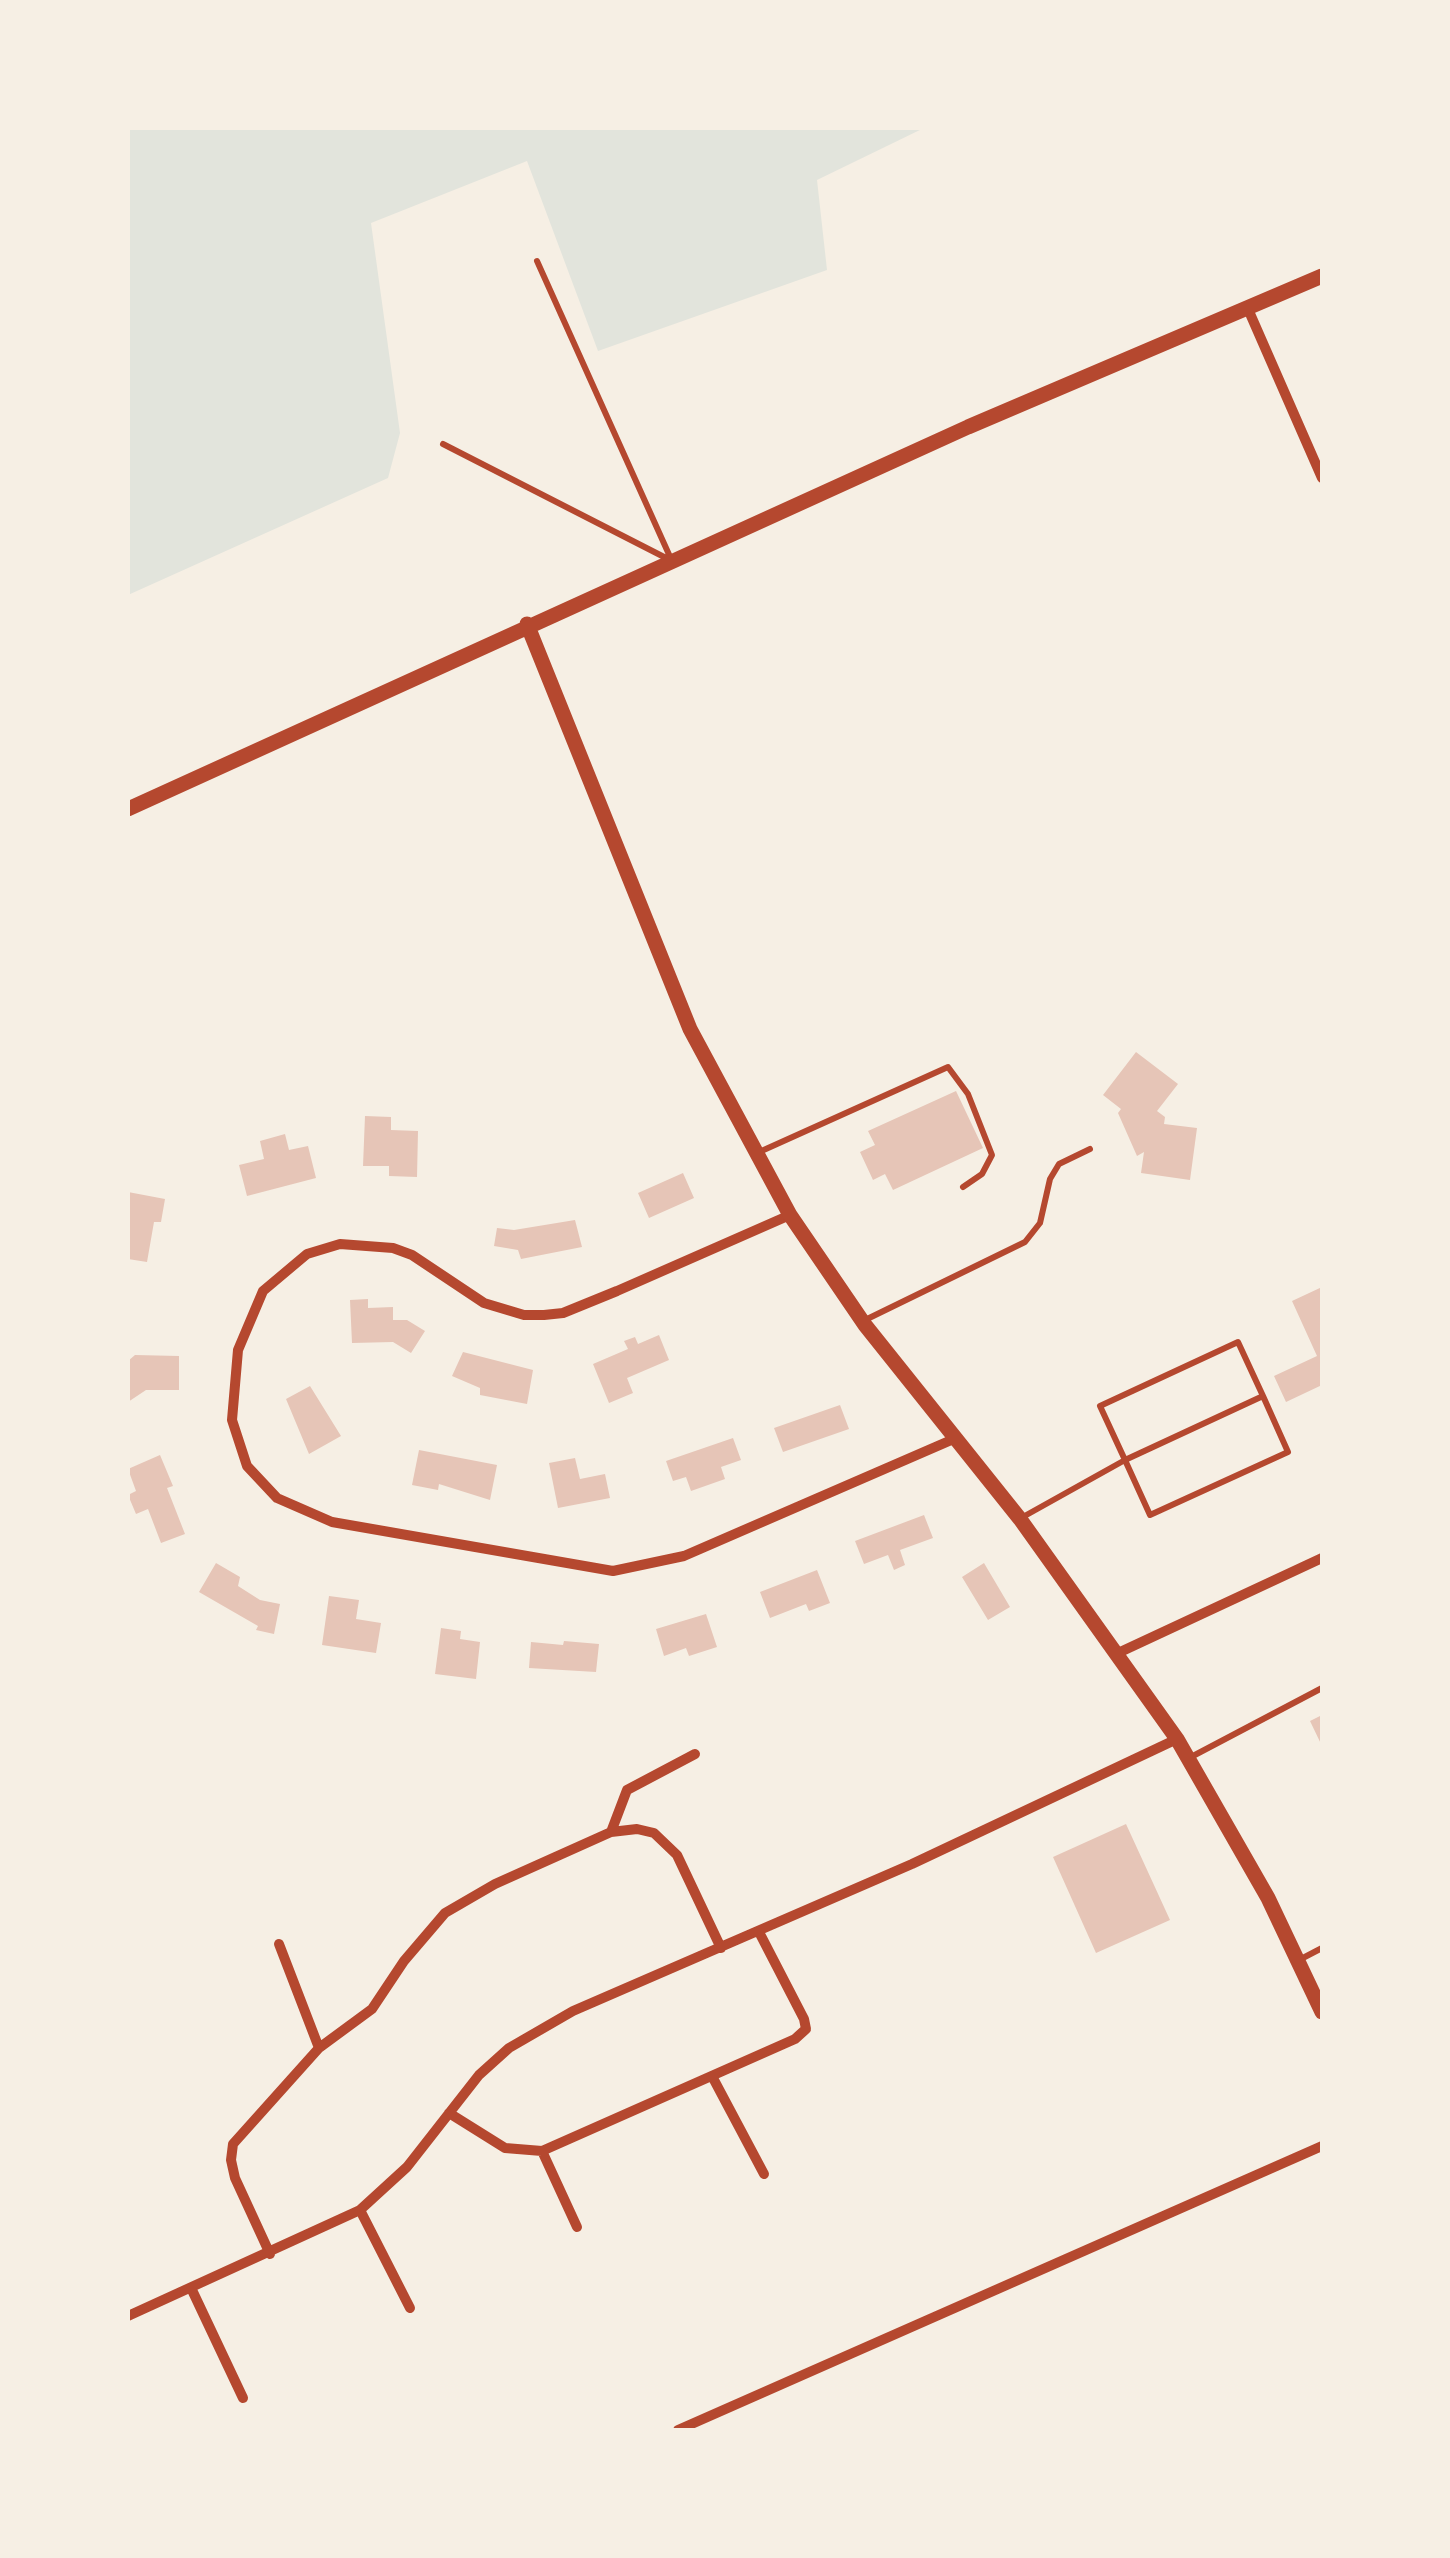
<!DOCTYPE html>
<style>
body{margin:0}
#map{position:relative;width:1450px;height:2558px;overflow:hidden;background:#f6efe4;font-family:Inter,sans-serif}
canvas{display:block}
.frame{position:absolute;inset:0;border:130px solid #f6efe4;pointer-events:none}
</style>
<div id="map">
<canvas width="1450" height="2558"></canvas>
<div class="frame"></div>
</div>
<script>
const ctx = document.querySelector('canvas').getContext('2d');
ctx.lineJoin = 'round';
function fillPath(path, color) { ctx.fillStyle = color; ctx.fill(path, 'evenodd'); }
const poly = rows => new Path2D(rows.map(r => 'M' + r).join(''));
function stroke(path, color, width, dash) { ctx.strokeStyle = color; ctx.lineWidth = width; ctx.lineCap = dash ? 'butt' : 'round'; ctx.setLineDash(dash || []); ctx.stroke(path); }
const green = poly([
 [128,128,924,128,817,180,827,270,598,351,527,161,371,223,400,433,388,478,128,595]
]);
const building = poly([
 [1136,1052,1178,1084,1157,1111,1165,1117,1164,1124,1197,1128,1190,1180,1141,1173,1144,1152,1137,1156,1118,1113,1121,1109,1103,1095],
 [956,1091,983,1148,893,1190,885,1174,873,1180,860,1152,875,1145,868,1131],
 [365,1116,391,1117,391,1130,418,1131,417,1177,389,1176,389,1166,363,1166],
 [285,1134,289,1150,308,1146,316,1178,247,1196,239,1165,264,1159,260,1141],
 [683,1173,694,1198,649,1218,638,1193],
 [128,1192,165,1199,161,1222,154,1222,147,1262,128,1259],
 [575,1220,582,1247,521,1259,518,1250,494,1246,497,1228,514,1230],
 [1322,1287,1322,1385,1286,1402,1274,1376,1317,1356,1292,1301],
 [368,1299,368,1308,393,1307,393,1320,407,1320,425,1331,411,1353,393,1342,352,1343,350,1300],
 [659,1335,669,1360,627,1378,633,1393,609,1403,593,1364,628,1349,624,1341,635,1337,638,1344],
 [463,1352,533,1370,527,1404,480,1395,480,1388,452,1376],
 [135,1355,179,1356,179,1390,146,1390,128,1402,128,1361],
 [310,1386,341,1436,309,1454,286,1399],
 [840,1405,849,1429,783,1452,774,1428],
 [733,1438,741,1460,721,1467,725,1479,691,1491,686,1477,673,1481,666,1461],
 [419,1450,497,1465,490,1500,439,1484,438,1490,412,1485],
 [160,1455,173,1486,167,1488,185,1534,161,1543,148,1509,136,1514,128,1495,136,1491,128,1469],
 [575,1458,580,1479,605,1474,610,1498,558,1508,549,1463],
 [924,1515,933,1538,900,1550,905,1565,894,1570,888,1555,864,1564,855,1541],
 [216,1563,240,1577,238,1586,260,1600,280,1604,274,1634,256,1630,258,1626,199,1592],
 [984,1563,1010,1607,988,1620,962,1577],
 [817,1570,830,1603,809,1611,806,1604,770,1618,760,1592],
 [329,1596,359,1600,356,1619,381,1623,376,1653,322,1645],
 [706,1614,717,1647,689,1656,686,1648,664,1656,656,1629],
 [441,1628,461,1631,460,1639,480,1642,476,1679,435,1674],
 [564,1641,599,1644,596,1672,529,1668,531,1642,563,1645],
 [1322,1715,1322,1746,1310,1721],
 [1126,1824,1170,1920,1096,1953,1053,1857]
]);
const service = poly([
 [537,261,671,559],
 [443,444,670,560],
 [757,1153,948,1067,968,1094,992,1155,982,1174,963,1187],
 [863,1321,1025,1242,1040,1223,1050,1179,1059,1164,1090,1149],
 [1021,1518,1125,1460,1150,1515,1288,1452,1263,1396,1125,1460,1100,1406,1238,1342,1263,1396],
 [1191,1757,1322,1688],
 [1299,1960,1322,1948]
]);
const minor = poly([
 [1248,309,1322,478],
 [790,1215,617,1291,563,1313,544,1315,524,1315,484,1303,412,1255,393,1248,340,1244,307,1254,263,1291,238,1350,232,1420,247,1466,277,1498,332,1522,613,1571,684,1556,956,1438],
 [1118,1653,1322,1558],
 [611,1832,627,1790,695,1754],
 [279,1944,319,2048],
 [713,2078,764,2174],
 [449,2113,505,2148,542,2151,795,2039,806,2029,804,2019,759,1932],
 [542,2151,577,2227],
 [360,2210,410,2308],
 [270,2254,235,2178,231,2160,233,2144,319,2048,372,2009,404,1961,445,1913,495,1884,611,1832,637,1829,654,1833,677,1855,721,1948],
 [192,2290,243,2398],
 [128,2316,360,2210,407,2167,479,2075,509,2048,573,2011,912,1864,1177,1739],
 [678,2430,1322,2146]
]);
const tertiary = poly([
 [527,624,690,1029,790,1215,865,1325,1020,1519,1177,1739,1268,1898,1322,2012],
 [128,809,968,427,1322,276]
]);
fillPath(green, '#e2e4dc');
fillPath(building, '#e6c5b7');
stroke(service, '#b5482f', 6);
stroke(minor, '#b5482f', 10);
stroke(tertiary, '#b5482f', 15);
</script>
